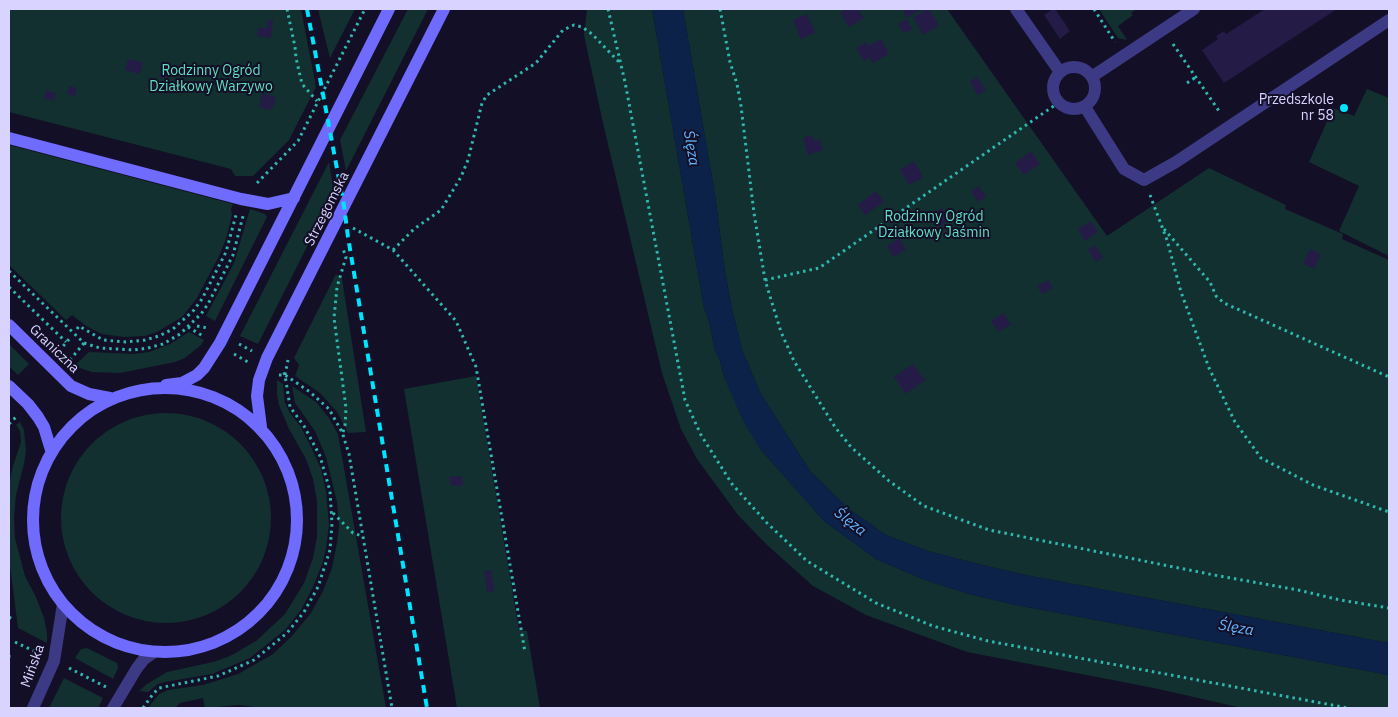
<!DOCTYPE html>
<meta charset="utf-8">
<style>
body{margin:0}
#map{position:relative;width:1398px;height:717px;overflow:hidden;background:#130f26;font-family:"IBM Plex Sans",sans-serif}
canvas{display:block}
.frame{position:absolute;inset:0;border:10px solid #d9d4ff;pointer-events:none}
</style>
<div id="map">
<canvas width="1398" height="717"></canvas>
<div class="frame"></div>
</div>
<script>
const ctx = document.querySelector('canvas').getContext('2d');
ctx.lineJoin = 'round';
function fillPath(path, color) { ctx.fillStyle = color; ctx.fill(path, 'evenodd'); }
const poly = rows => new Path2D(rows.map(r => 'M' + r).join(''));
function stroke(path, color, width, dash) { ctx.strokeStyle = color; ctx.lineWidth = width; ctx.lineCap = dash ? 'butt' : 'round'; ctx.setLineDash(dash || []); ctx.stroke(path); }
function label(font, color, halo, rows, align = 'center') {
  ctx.font = font + ' "IBM Plex Sans",sans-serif'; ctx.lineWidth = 4; ctx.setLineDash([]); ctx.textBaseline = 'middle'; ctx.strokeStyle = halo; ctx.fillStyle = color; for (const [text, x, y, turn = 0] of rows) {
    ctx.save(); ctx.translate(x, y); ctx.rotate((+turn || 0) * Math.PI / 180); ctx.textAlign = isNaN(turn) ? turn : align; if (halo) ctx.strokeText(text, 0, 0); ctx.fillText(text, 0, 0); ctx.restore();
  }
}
const green = poly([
 [9,9,301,9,316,87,289,140,253,176,235,176,231,169,9,112],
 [318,9,355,9,330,58,323,30],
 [408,9,428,9,346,171,340,140],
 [587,9,652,9,704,308,709,321,715,351,720,360,724,377,761,450,824,521,876,559,925,580,969,594,1011,604,1389,675,1389,708,1242,708,1154,688,967,652,866,615,813,586,766,544,738,515,697,459,681,429,662,373,603,123,584,35],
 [683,9,947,9,1107,236,1209,168,1286,205,1285,209,1343,234,1342,239,1389,260,1389,643,1025,575,970,562,928,551,886,535,848,508,810,471,761,394,743,352,732,310,724,265,715,195],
 [1099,9,1137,9,1131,13,1133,15,1118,26,1127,40,1118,38],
 [1367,89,1389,98,1389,256,1339,231,1359,186,1309,162,1333,108,1354,116],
 [9,145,233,204,231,209,232,215,226,239,220,254,197,298,182,317,157,332,145,336,124,337,102,334,86,326,72,315,66,320,9,265],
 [329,162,334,193,258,344,240,336],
 [250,209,265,214,267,217,215,321,206,316,234,263],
 [336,274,342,279,366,432,348,433,337,412,320,393,295,376,299,365,294,358],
 [189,332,204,340,201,345,185,358,175,362,120,373,92,372,74,366,89,352,134,354,149,352,170,344],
 [9,344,29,364,18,375,9,366],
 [476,376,519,630,527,631,540,708,457,708,404,389],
 [277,380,283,384,285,403,290,413,301,427,313,451,321,469,326,491,329,525,326,548,323,562,313,587,301,610,285,630,250,658,212,674,165,682,158,684,148,692,139,691,147,684,167,672,213,662,230,656,256,641,285,614,304,583,313,558,317,537,317,501,313,479,306,459,289,429,279,405,277,395],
 [292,386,316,402,329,418,338,434,386,708,261,708,239,705,205,708,203,698,180,703,175,708,148,708,159,694,168,690,203,685,238,674,273,654,292,636,311,613,323,591,332,568,337,543,339,526,337,502,326,457,315,431,295,403],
 '61 518a105 105 0 1 1 210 0a105 105 0 1 1-210 0Z',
 [20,422,24,430,26,451,24,464,16,495,14,517,15,538,25,576,36,597,44,618,47,633,47,643,18,628,9,558,9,485,13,466,21,442,20,431,16,425],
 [87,648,117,663,118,668,113,679,75,658,81,649],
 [64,678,103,698,98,708,49,708]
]);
const water = poly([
 [652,9,683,9,715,195,724,265,732,310,743,352,761,394,810,471,848,508,886,535,928,551,970,562,1025,575,1389,643,1389,675,1011,604,969,594,925,580,876,559,824,521,761,450,743,421,724,377,720,360,715,351,709,321,704,308]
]);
const building = poly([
 [846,9,858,9,864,18,849,27,840,13],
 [902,9,922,9,907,18],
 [927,9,929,9,939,25,923,35,913,18],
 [1053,9,1055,9,1070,31,1060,39,1044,15],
 [1265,9,1337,9,1224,83,1202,50,1218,39,1216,36,1224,31,1226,34],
 [807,14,815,33,801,39,793,20],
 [907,19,912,29,904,33,898,24],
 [268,20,273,20,271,38,257,36,258,28,267,28],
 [881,39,889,54,873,63,870,58,864,61,856,48,866,42,868,46],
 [128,59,143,62,140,74,125,70],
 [162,67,169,69,166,79,159,77],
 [977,77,986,90,978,95,970,82],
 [164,82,174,84,172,94,162,92],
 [69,86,77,88,75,96,67,94],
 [46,90,56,93,54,101,44,98],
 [262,93,276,97,272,110,259,107],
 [812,135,814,141,820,139,823,150,808,155,803,138],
 [1031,151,1040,164,1024,175,1015,163],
 [914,161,923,177,909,185,900,170],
 [978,186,986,196,978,202,971,192],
 [876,191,884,202,865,215,858,205],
 [942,208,950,219,939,227,931,216],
 [1091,221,1098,232,1085,241,1078,229],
 [899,238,906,249,894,257,887,246],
 [1095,245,1103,258,1096,262,1088,250],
 [1310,249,1321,254,1314,269,1303,264],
 [1048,280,1053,288,1042,294,1037,286],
 [1003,313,1011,324,998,332,991,321],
 [913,364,925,380,906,394,894,377],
 [462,476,463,485,451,486,449,477],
 [491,570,494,591,487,592,484,571]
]);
const path = poly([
 [287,9,295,47,296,58,302,84,317,101],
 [608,9,625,82,685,400,701,435,732,484,767,523,807,561,876,603,933,626,988,641,1348,708],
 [720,9,730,62,737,84,741,106,754,213,765,280,781,332,794,361,835,427,851,447,889,481,924,506,989,530,1214,575,1298,590,1340,600,1389,608],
 [1094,9,1115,42],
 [1173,44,1219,111],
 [1187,83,1196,77],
 [257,183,298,141,365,9],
 [1150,195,1167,240,1181,292,1209,368,1235,422,1261,458,1313,485,1389,512],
 [353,228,393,250,456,321,476,367,525,652],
 [1164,229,1210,282,1216,296,1224,303,1389,377],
 [393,250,414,229,441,210,461,177,468,160,482,103,487,95,536,63,563,30,574,25,582,27,592,34,619,62],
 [9,271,84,343,100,348,134,350,148,348,163,344,180,334,201,314,208,304,233,255,243,216],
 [765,280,819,268,1058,103],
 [9,287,66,342],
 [197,326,208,328],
 [188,327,203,336],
 [77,329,79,326,103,340,126,342,145,340,159,336,173,329,194,310,202,299,226,252,236,215],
 [239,344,252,351],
 [59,351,70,338],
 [234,354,248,362],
 [70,360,84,343],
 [279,375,285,375,310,392,329,409,342,432,349,454,392,708],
 [285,375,288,360],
 [9,424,16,417],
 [343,432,345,426,346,408,334,318,337,287,346,257,343,249],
 [333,513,353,533,362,536],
 [9,617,12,619],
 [15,642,38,653],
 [9,655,9,661],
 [69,668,106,687],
 [143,708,153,694,159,688,218,676,254,660,287,633,304,612,318,587,330,550,332,524,330,491,320,456,304,426,290,407,285,375,282,369]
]);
const service = poly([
 [1016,9,1060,72],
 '1053 88a21 21 0 1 1 42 0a21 21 0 1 1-42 0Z',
 [1093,76,1194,9],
 [1085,107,1124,169,1144,180,1176,162,1389,20]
]);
const tertiary = poly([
 [33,708,54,661,63,604],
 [113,708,137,668,144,659,154,652]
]);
const secondary = poly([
 [9,138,241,199,268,204,294,198],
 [9,325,71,386,89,394,110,398],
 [166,385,182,383,197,375,204,368,220,343,389,9],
 [9,386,28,404,38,417,44,427,51,450],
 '33 520a132 132 0 1 1 264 0a132 132 0 1 1-264 0Z',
 [261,427,257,396,259,380,267,358,444,9]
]);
const rail = poly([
 [307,9,344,206,348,237,427,708]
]);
const markers = [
 [1344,108,5,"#00e5ff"]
];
const parkNames = [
 ["Rodzinny Ogród",211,71],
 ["Działkowy Warzywo",211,87],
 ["Rodzinny Ogród",934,217],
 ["Działkowy Jaśmin",934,233]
];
const poiNames = [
 ["Przedszkole",1334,100],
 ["nr 58",1334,116]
];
const streetNames = [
 ["Strzegomska",327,209,-63],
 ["Graniczna",54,349,44],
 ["Mińska",33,666,-70]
];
const waterNames = [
 ["Ślęza",691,148,80],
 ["Ślęza",850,522,38],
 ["Ślęza",1236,628,10]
];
fillPath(green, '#12302f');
fillPath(water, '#0c2248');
fillPath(building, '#241b47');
stroke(path, '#2fb8b0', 3, [2.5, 4]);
stroke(service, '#3d3a85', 12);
stroke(tertiary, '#3d3a85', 12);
stroke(secondary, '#6f6bff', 12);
stroke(rail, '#00e5ff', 4, [8, 6]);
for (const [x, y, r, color] of markers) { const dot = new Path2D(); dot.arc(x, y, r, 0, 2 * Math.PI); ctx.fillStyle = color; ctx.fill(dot); stroke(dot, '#130f26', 2); }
label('14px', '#5fe0c0', '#130f26', parkNames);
label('14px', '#d9d4ff', '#130f26', poiNames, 'right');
label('14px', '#d9d4ff', '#130f26', streetNames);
label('italic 15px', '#62b6ff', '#130f26', waterNames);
</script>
